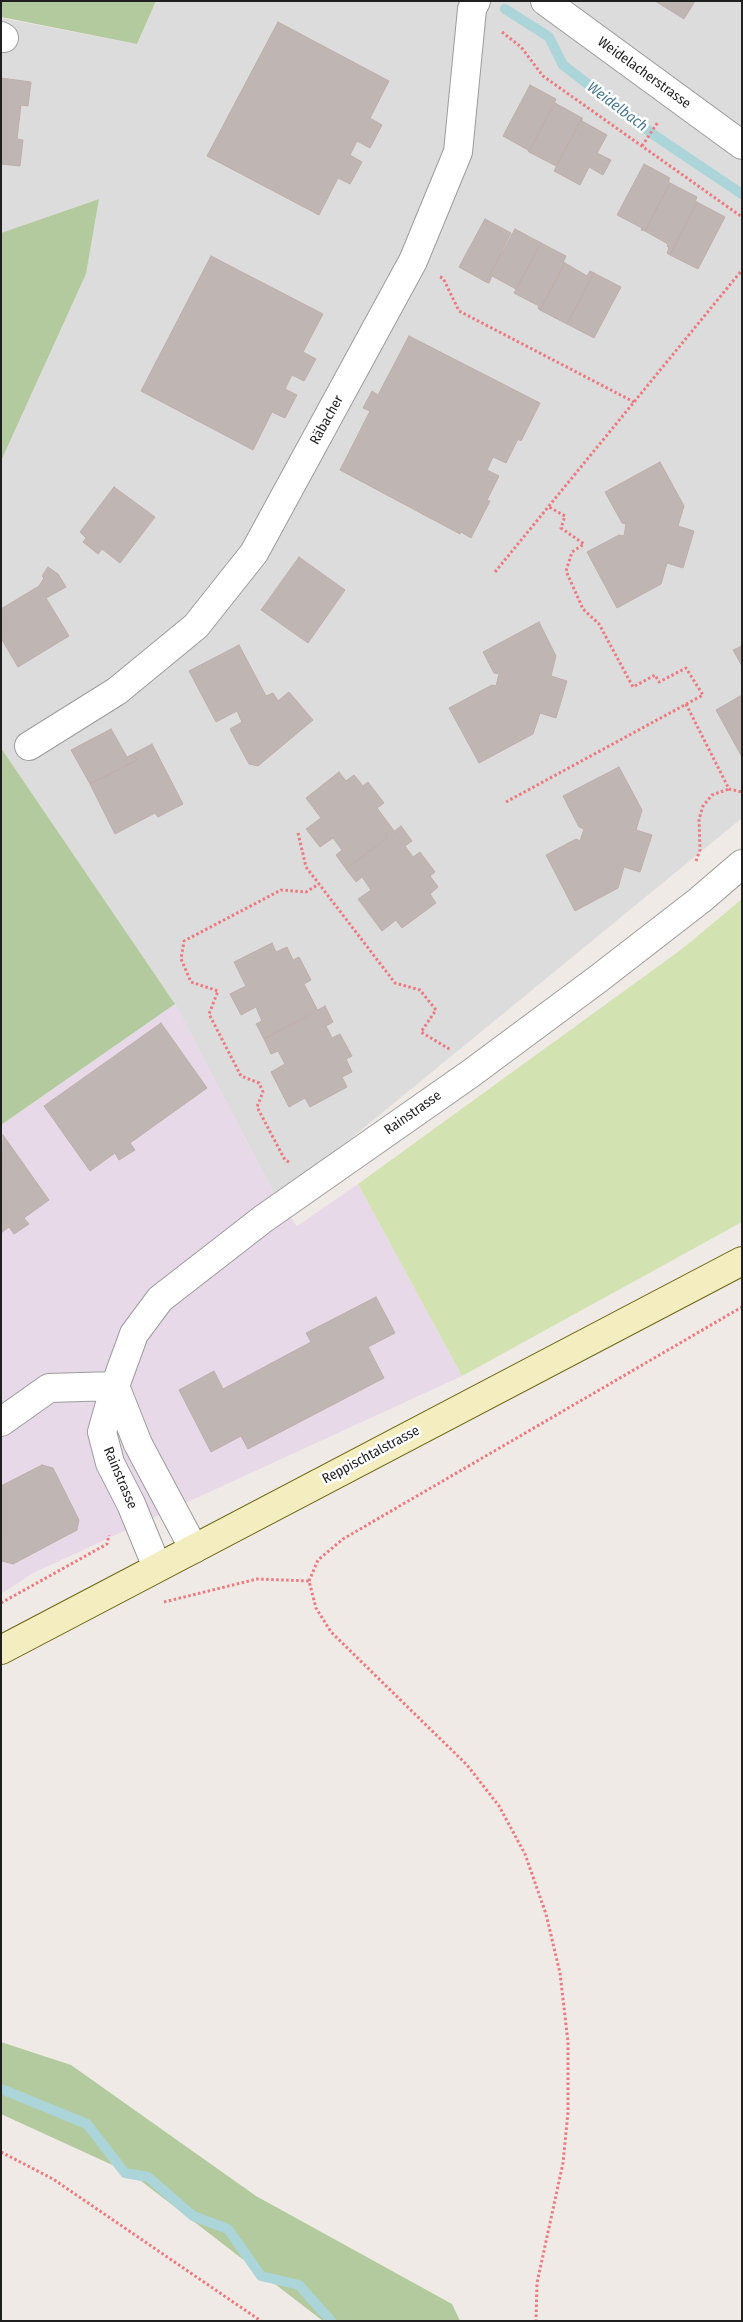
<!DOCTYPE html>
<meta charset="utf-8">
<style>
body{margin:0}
#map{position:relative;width:743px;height:2322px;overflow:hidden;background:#efeae6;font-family:"Fira Sans Condensed",sans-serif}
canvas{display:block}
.frame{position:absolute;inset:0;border:2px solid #1f1f1f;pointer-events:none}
</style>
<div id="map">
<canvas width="743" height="2322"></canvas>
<div class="frame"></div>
</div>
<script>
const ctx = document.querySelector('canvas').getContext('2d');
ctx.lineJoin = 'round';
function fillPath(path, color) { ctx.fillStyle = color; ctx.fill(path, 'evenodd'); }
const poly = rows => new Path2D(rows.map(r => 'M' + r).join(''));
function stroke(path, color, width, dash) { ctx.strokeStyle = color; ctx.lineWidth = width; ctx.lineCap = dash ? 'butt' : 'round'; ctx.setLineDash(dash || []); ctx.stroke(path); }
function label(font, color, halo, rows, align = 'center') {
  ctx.font = font + ' "Fira Sans Condensed",sans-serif'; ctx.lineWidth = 5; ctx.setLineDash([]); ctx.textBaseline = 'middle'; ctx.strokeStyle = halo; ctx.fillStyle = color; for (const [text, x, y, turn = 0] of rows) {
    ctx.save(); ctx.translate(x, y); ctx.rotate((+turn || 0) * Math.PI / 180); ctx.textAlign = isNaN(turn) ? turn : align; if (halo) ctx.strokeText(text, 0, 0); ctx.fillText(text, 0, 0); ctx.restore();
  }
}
const residential = poly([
 [156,1,742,1,742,818,277,1199,175,1004,1,748,1,461,86,274,99,199,1,233,1,18,137,44]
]);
const industrial = poly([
 [175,1004,277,1199,297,1226,358,1184,462,1376,35,1572,1,1594,1,1125]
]);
const grass = poly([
 [742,899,742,1222,462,1376,358,1184,682,949]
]);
const forest = poly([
 [1,1,156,1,137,44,1,17],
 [99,199,86,274,1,461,1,233],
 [1,748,175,1004,1,1125],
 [1,2042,71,2065,256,2196,452,2304,460,2321,323,2321,132,2174,1,2114]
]);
const stream = poly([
 [505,9,549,37,563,65,654,135,742,194],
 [1,2089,87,2124,125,2173,148,2177,193,2216,228,2229,261,2276,299,2285,331,2321]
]);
const building = poly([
 [655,1,695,1,684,19,655,1],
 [278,22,389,81,370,118,382,125,370,148,357,141,350,155,362,162,350,184,338,178,319,215,207,156,278,22],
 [1,78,31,82,28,106,21,105,17,139,23,140,20,166,1,164,1,78],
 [530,85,556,99,529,152,528,150,503,136,530,85],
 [555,103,582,118,556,166,529,152,555,103],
 [582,118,582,121,607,135,597,153,611,160,603,175,589,167,580,185,554,171,582,118],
 [644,164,670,178,668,182,670,183,645,231,641,230,642,228,617,215,644,164],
 [670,183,697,197,695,202,697,202,670,255,667,253,669,248,667,246,668,244,645,231,670,183],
 [697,202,725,217,698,269,670,255,697,202],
 [485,219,511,233,486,282,459,267,485,219],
 [515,229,541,243,516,289,492,276,489,283,486,282,515,229],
 [541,243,566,256,563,263,565,263,540,310,538,308,539,306,514,293,541,243],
 [211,256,323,314,303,352,316,359,304,381,292,375,285,389,297,395,285,418,272,412,253,450,141,391,211,256],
 [565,263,587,276,590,271,594,273,567,324,540,310,565,263],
 [594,273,621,287,594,338,567,324,594,273],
 [409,336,540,403,521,441,518,439,506,463,493,457,487,470,499,476,487,500,490,501,471,538,461,532,460,534,340,470,370,411,363,408,372,391,378,395,409,336],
 [660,462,684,506,678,526,694,531,683,568,667,563,661,584,617,608,587,552,619,535,624,536,626,524,622,523,605,492,660,462],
 [114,487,155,517,120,563,102,549,98,554,83,542,86,538,80,532,114,487],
 [299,557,345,590,308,643,261,610,299,557],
 [48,567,58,574,66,587,46,598,69,636,18,667,1,638,1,609,39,586,44,578,42,576,48,567],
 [539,622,556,656,551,676,567,681,556,718,540,713,533,734,479,763,449,708,492,685,496,686,499,674,494,673,483,652,539,622],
 [239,645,266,696,273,693,278,701,289,692,313,720,258,766,249,764,230,729,242,722,237,711,216,722,189,671,239,645],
 [742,646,742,666,733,650,742,646],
 [742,695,742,757,716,710,742,695],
 [111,729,127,757,133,754,137,760,90,784,71,750,111,729],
 [152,744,183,804,158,817,155,813,115,834,90,784,137,760,133,754,152,744],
 [619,767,642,810,636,830,652,835,640,872,624,867,618,888,575,911,546,855,576,839,580,841,584,829,579,827,563,796,619,767],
 [339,772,346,781,354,775,363,786,368,782,384,803,377,808,395,832,346,869,336,855,342,850,333,838,320,847,306,829,321,818,306,798,339,772],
 [401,826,412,841,405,846,413,857,420,852,435,872,430,876,438,887,430,894,436,903,402,928,396,920,382,931,358,899,371,890,362,877,356,882,346,869,401,826],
 [272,943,276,952,287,947,293,960,299,957,311,980,304,984,318,1011,264,1039,256,1024,262,1021,256,1007,241,1015,230,994,246,986,234,962,272,943],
 [325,1006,333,1022,326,1026,332,1038,340,1034,352,1056,346,1059,352,1072,342,1077,347,1087,310,1107,305,1098,289,1107,271,1072,285,1064,278,1051,271,1054,264,1039,325,1006],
 [161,1023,207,1088,130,1143,135,1150,119,1160,115,1153,90,1171,44,1106,161,1023],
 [3,1135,49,1200,24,1218,29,1224,14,1234,9,1227,1,1233,3,1135],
 [376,1297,395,1333,368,1347,384,1378,248,1449,241,1436,211,1452,179,1390,214,1371,223,1389,311,1342,306,1333,376,1297],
 [42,1465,53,1468,79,1520,77,1530,13,1564,2,1561,1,1486,42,1465]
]);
const path = poly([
 [502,32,521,47,543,76,742,217],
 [642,146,658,122],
 [440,277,443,278,459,311,634,402],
 [495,572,742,270],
 [686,704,729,789,742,792],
 [506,802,703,695,686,668,659,682,655,675,633,687,599,624,583,609,566,571,572,552,584,544,561,528,565,516,549,507],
 [298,833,306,867,395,983,420,990,436,1010,421,1032,451,1050],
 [696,861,700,850,699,819,703,806,712,795,729,789],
 [289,1162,285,1160,257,1107,263,1092,259,1083,241,1076,209,1014,218,991,191,982,181,959,184,941,281,890,306,892,319,884],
 [309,1581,318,1560,343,1539,742,1307],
 [164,1602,257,1579,309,1581,316,1608,331,1632,467,1765,499,1806,525,1854,546,1914,560,1973,568,2042,568,2112,563,2163,537,2283,536,2321],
 [1,1603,107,1544,109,1535],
 [1,2152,53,2179,261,2321]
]);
const minor = poly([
 [545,1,742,145],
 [1,36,4,38],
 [29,746,117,691,196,626,254,553,413,261,458,152,472,9,476,1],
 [115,1386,138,1444,194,1549],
 [1,1422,49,1388,115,1386],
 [157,1567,131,1504,110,1463,102,1432,115,1386,134,1334,160,1299,263,1219,470,1074,598,979,700,900,742,864]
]);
const secondary = poly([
 [1,1650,742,1261]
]);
const streetNames = [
 ["Weidelacherstrasse",644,73,36],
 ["Räbacher",327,420,-61],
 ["Rainstrasse",413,1113,-35],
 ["Reppischtalstrasse",371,1455,-28],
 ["Rainstrasse",120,1478,67]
];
const waterNames = [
 ["Weidelbach",617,107,37]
];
fillPath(residential, '#dddcdc');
fillPath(industrial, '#e7d9e7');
fillPath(grass, '#d2e3b1');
fillPath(forest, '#b3ca9f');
stroke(stream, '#abd5d8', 10);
fillPath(building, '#bfb6b3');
stroke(building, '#bfafaa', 1);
stroke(minor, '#9c9c9c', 30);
stroke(secondary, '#6b6610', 30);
stroke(path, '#ec7a81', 3, [2.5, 2.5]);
stroke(minor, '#fff', 28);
stroke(secondary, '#f3edbf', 28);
label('14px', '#1f1f1f', '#fff', streetNames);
label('italic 15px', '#4a788f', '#fff', waterNames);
</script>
